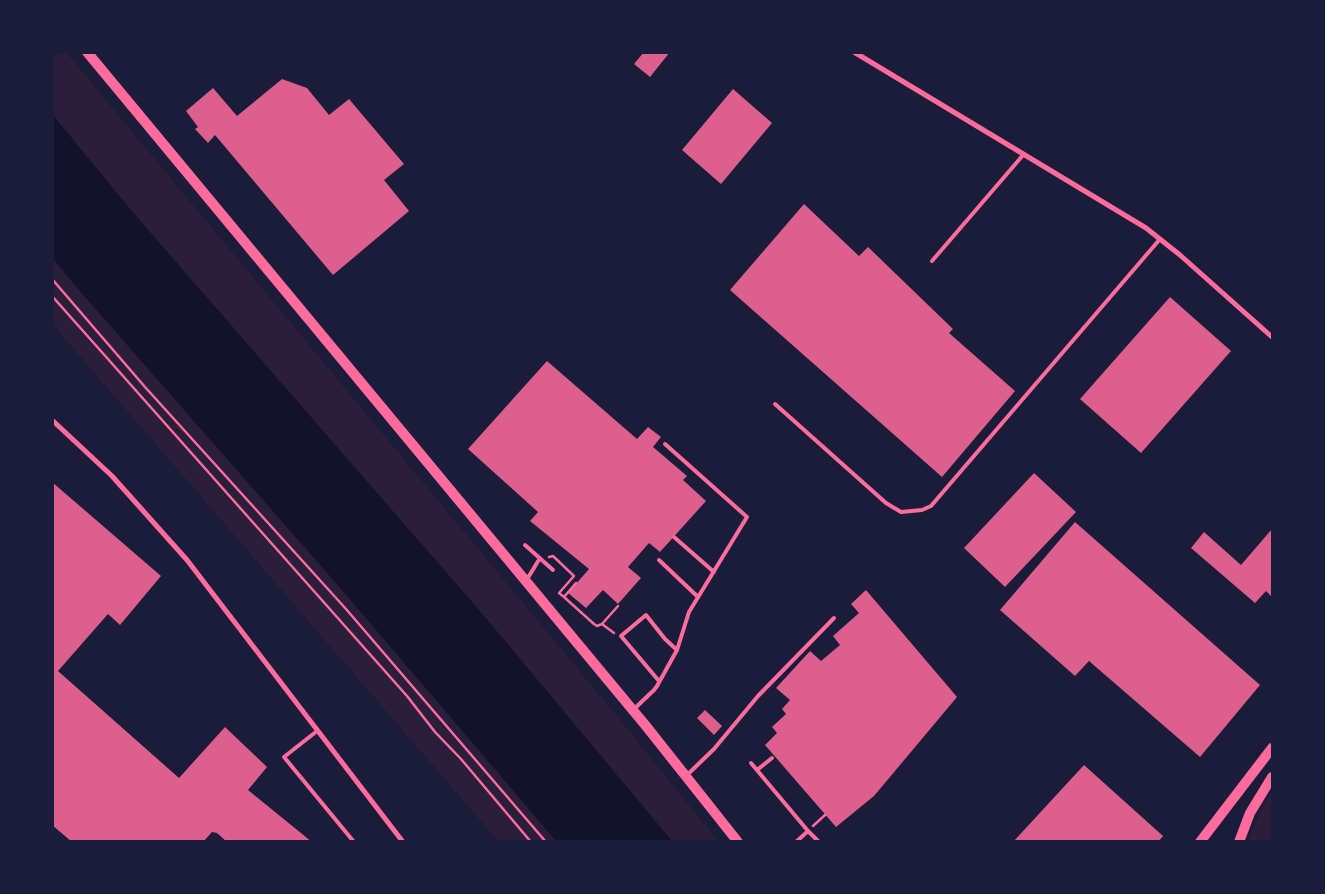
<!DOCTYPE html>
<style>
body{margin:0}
#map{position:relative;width:1325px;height:894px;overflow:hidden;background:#1b1b3a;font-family:Barlow,sans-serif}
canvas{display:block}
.frame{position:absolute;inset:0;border:54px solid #1b1b3a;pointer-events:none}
</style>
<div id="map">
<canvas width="1325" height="894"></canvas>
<div class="frame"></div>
</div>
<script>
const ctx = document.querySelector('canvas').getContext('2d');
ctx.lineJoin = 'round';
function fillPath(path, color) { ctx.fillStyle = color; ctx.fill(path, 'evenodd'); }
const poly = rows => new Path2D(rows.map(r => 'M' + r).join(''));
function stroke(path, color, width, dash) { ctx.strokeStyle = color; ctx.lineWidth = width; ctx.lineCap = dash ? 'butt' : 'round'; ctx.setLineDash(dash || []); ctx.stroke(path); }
const green = poly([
 [52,53,67,53,626,727,718,841,498,841,53,325],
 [1272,790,1272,841,1248,841,1262,808]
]);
const water = poly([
 [53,115,130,209,486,618,672,841,556,841,342,590,85,297,53,259]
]);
const building = poly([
 [644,52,670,52,650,77,634,64],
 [282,79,307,88,329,115,349,99,404,164,384,180,409,211,333,275,215,135,208,143,195,129,198,127,186,111,213,88,237,116],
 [733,89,772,123,721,184,682,150],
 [804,204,859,256,868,247,953,329,949,333,1015,391,942,477,730,290],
 [1170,297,1231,351,1141,453,1080,399],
 [547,361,637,439,648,427,661,437,653,447,687,476,683,480,706,501,660,552,649,543,628,567,641,578,618,604,603,590,586,608,568,593,589,569,530,521,538,512,468,449],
 [1034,473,1076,512,1005,587,964,548],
 [52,482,161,576,120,625,108,614,58,671,179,778,225,727,267,767,248,790,312,842,227,842,217,833,212,832,203,842,72,842,52,825],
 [1075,522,1260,685,1200,757,1089,661,1075,676,1000,610],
 [1272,529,1272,597,1266,591,1255,603,1191,548,1204,532,1241,565],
 [866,590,957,697,874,796,836,827,765,745,777,733,772,727,786,714,782,709,790,700,776,688,810,651,821,661,840,645,833,636,859,613,851,604],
 [705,710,722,726,714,735,697,718],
 [1084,765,1163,836,1158,842,1013,842]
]);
const path = poly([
 [52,279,145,387,346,609,546,842],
 [52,296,407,696,435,732,461,759,531,842],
 [549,557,553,556,574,576,559,593,564,597],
 [576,583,564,597,594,624,597,626,602,624],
 [614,633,602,624,618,606],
 [813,826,825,815]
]);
const service = poly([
 [932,261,1024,154],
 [775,404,886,503,901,512,922,510,931,506,1160,239],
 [665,444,747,517,689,612,677,650],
 [674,537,714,572],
 [525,545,553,570],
 [659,560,698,597],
 [526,581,540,558],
 [633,710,654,690,657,686,677,650,665,639,646,615,621,636,659,681],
 [317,731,284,757,354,842],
 [751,763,808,831,796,842],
 [757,770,772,758],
 [686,776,714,749,758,696,834,618],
 [808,831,819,842]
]);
const minor = poly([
 [854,52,1146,228,1180,255,1272,337],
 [52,420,112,476,187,560,403,842]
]);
const secondary = poly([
 [87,52,646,726,738,842],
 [1200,842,1272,748],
 [1239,842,1250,813,1272,777]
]);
fillPath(green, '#2a1e3b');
fillPath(water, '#12122b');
fillPath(building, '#dd5f8e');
stroke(path, '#ff6b9d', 2.5);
stroke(service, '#ff6b9d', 4);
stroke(minor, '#ff6b9d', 5);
stroke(secondary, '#ff6b9d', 10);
</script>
